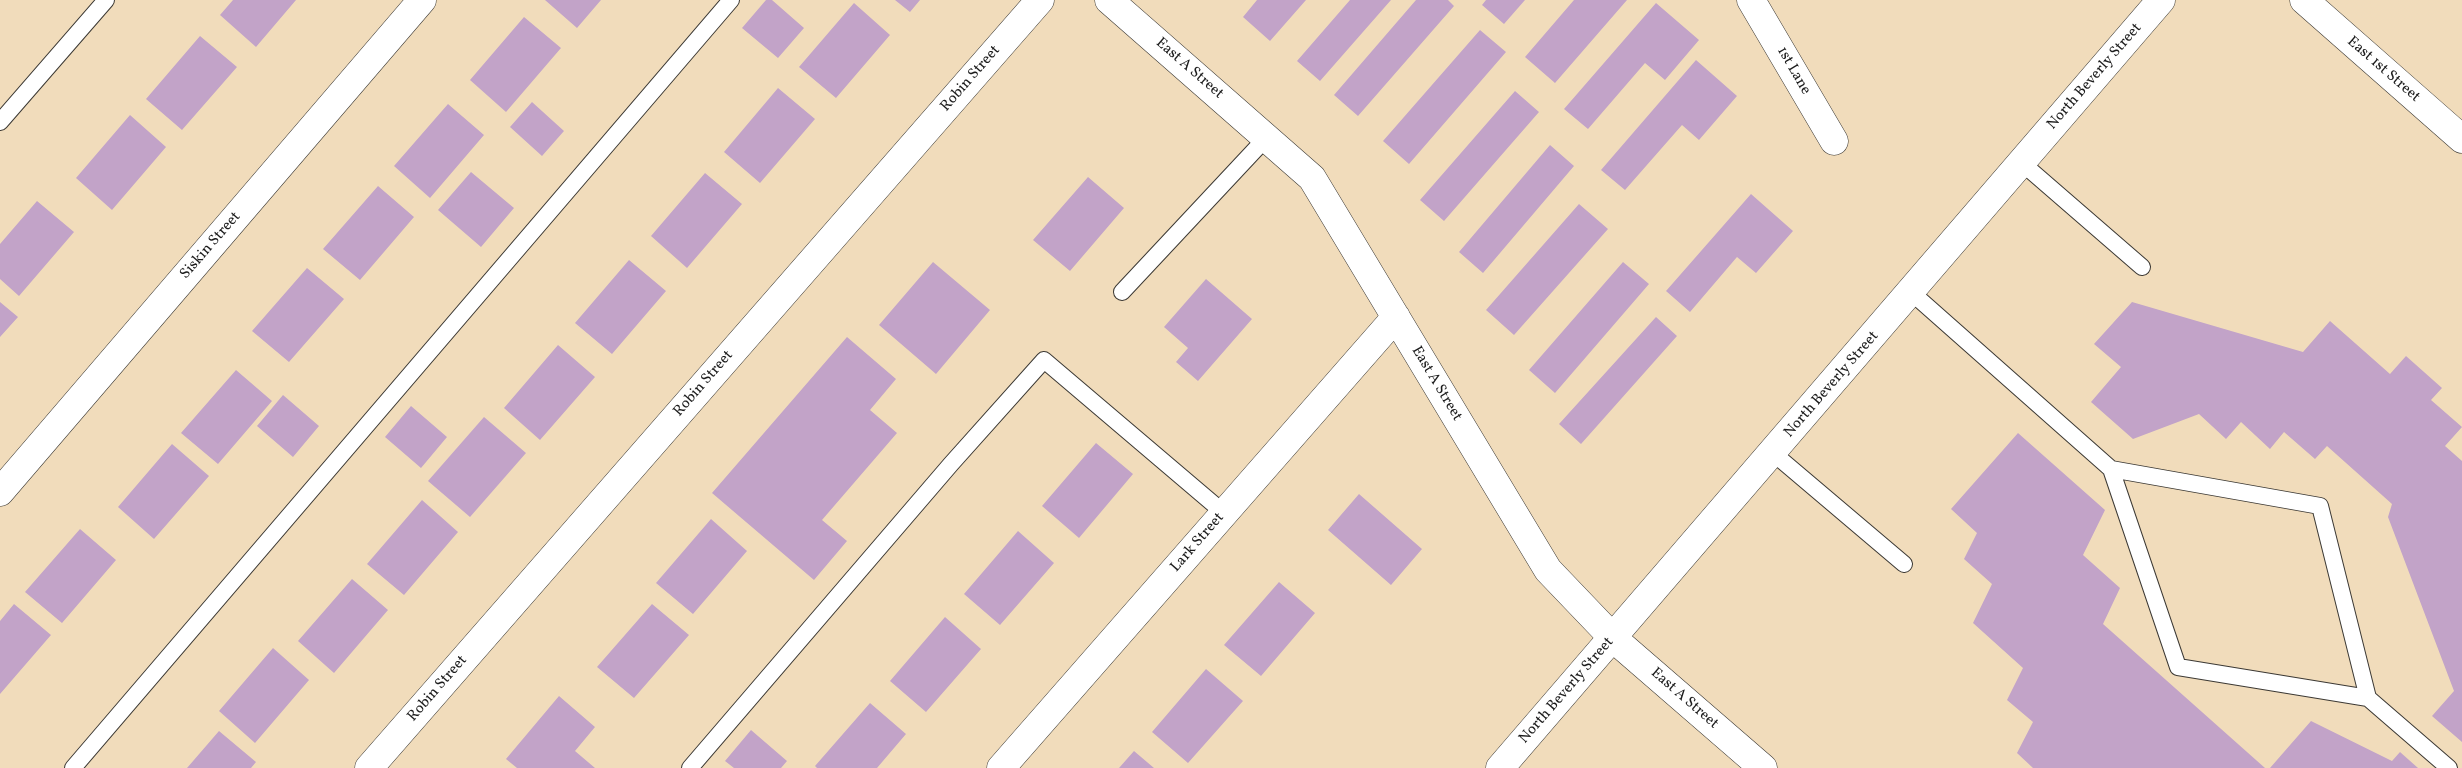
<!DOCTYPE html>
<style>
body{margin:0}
canvas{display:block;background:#f1dcbb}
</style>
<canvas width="2462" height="768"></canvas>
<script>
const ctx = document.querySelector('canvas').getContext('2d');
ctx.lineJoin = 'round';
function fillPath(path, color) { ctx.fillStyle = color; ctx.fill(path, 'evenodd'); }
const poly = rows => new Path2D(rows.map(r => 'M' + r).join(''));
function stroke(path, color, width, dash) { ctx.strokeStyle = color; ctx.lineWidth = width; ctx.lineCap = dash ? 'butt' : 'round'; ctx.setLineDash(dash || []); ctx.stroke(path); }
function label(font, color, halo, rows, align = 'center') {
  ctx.font = font + ' Vollkorn,serif'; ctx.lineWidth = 4; ctx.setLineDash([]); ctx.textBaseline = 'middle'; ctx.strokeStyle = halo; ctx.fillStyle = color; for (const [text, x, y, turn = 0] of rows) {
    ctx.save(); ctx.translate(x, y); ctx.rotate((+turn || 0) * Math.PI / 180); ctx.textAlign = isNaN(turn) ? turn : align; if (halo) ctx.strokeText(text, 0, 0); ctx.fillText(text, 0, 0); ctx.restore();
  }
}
const building = poly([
 [233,0,296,0,256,47,220,15],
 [545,0,601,0,577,28],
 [766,0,772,0,804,28,778,58,742,28],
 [895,0,920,0,910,12],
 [1257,0,1306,0,1270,41,1243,17],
 [1350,0,1391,0,1320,81,1297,61],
 [1416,0,1448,0,1454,6,1358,116,1334,95],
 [1486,0,1525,0,1504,24,1482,5],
 [1574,0,1627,0,1555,83,1525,57],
 [854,3,890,35,836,98,799,67],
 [1656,3,1699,40,1665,80,1645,63,1588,129,1564,109],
 [524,17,561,48,506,112,470,80],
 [1480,30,1506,52,1409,164,1383,141],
 [200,36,237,67,182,130,146,99],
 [1696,60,1737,96,1699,140,1682,125,1625,190,1601,170],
 [778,88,815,119,760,183,724,152],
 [1515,91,1539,112,1444,221,1420,200],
 [532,102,564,131,542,156,510,127],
 [448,104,484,135,430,198,394,166],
 [130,115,166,147,112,210,76,178],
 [1550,145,1574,166,1483,273,1459,252],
 [471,172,514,208,481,247,438,210],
 [705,173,742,204,687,268,651,236],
 [1088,177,1124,208,1070,271,1033,240],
 [378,186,414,217,360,280,323,249],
 [1751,194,1793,231,1756,273,1737,257,1690,312,1666,291],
 [37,201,74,232,19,296,0,279,0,244],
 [1579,204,1608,229,1514,335,1486,310],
 [629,260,666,291,612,354,575,323],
 [933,262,990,310,936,374,879,325],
 [1623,262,1649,284,1555,393,1529,370],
 [307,268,344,299,289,362,252,331],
 [1206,279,1252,319,1198,381,1176,362,1188,348,1164,327],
 [0,302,18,317,0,337],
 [2132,302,2303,352,2330,321,2390,374,2406,356,2442,388,2431,400,2462,427,2445,446,2462,461,2462,742,2432,716,2454,691,2388,517,2392,504,2327,446,2315,459,2284,432,2270,449,2241,422,2226,439,2199,414,2133,439,2091,402,2121,367,2094,344],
 [1656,317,1677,336,1581,444,1559,424],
 [847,337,896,379,870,410,897,433,822,520,847,541,814,580,712,493],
 [558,345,595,377,540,440,504,408],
 [236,370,272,401,218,464,181,433],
 [283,395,319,426,293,457,257,426],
 [411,406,447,437,421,468,385,437],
 [484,417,526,453,470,517,428,481],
 [2018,433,2105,510,2083,555,2120,588,2103,624,2265,768,2033,768,2017,753,2033,722,2007,700,2023,668,1973,623,1992,584,1964,559,1977,533,1951,509],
 [1096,443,1133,474,1079,538,1042,506],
 [172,444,209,476,154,539,118,507],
 [1359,494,1422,549,1391,585,1328,530],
 [422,500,458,532,404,595,367,564],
 [711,519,747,551,693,614,656,583],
 [80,529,116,560,62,623,25,592],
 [1018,531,1054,563,1000,625,964,594],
 [352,579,388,610,334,673,298,641],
 [1279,582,1315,613,1261,676,1224,645],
 [14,604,51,635,0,694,0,621],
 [652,604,689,635,634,698,597,667],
 [945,617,981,649,926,712,890,681],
 [273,648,309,680,255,743,219,711],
 [1206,669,1243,701,1188,763,1152,732],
 [559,696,595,727,575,751,595,768,517,768,506,759],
 [870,703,906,734,877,768,817,768,815,766],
 [2311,721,2392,761,2400,752,2418,768,2270,768],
 [751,730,787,761,781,768,734,768,725,761],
 [219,731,256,762,251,768,187,768],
 [1134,751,1154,768,1119,768]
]);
const lane = poly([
 [0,122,106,0],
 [2022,163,2142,267],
 [1122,292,1267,137],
 [1911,292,2111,469,2178,667,2368,698,2449,768],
 [1773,453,1904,564],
 [2111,469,2320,506,2368,698],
 [73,768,731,0],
 [690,768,951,464,1044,360,1224,513]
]);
const street = poly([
 [1109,0,1312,178,1548,570,1614,639,1763,768],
 [1751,0,1834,141],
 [0,492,422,0],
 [369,768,1040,0],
 [1001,768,1396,317]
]);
const secondary = poly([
 [2304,0,2462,139],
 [1500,768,2161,0]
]);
const streetNames = [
 ["East A Street",1189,69,41],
 ["East 1st Street",2383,70,41],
 ["1st Lane",1793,71,60],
 ["North Beverly Street",2095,77,-49],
 ["Robin Street",971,79,-49],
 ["Siskin Street",211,246,-49],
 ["Robin Street",704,384,-49],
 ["East A Street",1436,384,59],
 ["North Beverly Street",1832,385,-49],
 ["Lark Street",1198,543,-49],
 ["Robin Street",438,689,-49],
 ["North Beverly Street",1567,691,-49],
 ["East A Street",1684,699,41]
];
fillPath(building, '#c2a3c8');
stroke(lane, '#3c3934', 18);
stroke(street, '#3c3934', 29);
stroke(secondary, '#3c3934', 29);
stroke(lane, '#fff', 16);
stroke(street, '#fff', 28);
stroke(secondary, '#fff', 28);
label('15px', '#1c1c1c', '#fff', streetNames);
</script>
